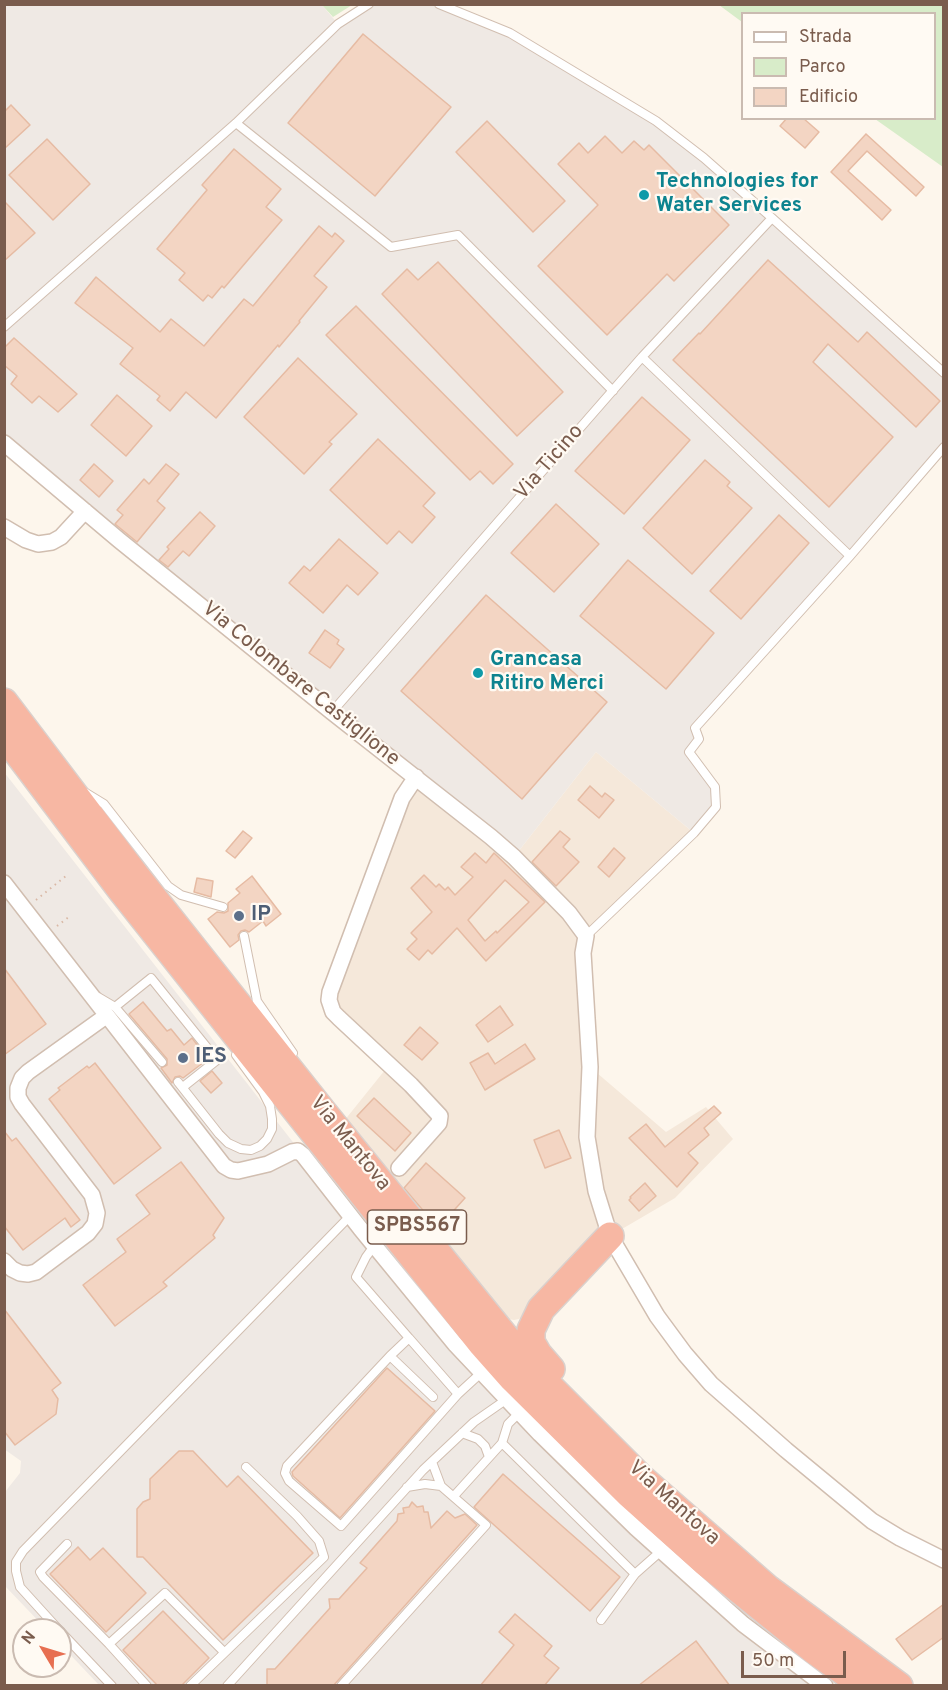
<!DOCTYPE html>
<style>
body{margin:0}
#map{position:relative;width:948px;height:1690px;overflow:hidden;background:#fdf6ec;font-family:Overpass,sans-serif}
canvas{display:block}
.frame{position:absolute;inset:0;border:6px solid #7a5c4d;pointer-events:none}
.legend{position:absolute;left:741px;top:12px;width:195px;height:108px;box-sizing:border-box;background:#fffaf3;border:2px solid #cabbb1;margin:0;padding:8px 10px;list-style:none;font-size:18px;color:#7a5c4d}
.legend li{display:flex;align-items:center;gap:12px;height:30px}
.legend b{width:30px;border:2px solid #cabbb1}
.north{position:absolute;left:12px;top:1618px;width:60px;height:60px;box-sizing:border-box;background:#fffaf3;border:2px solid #cabbb1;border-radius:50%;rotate:308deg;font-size:16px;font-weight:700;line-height:24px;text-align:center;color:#7a5c4d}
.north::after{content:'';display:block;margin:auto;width:21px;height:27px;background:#e76f51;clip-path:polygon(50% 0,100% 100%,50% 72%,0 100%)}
.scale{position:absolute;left:741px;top:1651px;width:105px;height:27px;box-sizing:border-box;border:3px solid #7a5c4d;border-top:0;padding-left:8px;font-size:18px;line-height:21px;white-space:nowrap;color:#7a5c4d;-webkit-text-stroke:4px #fffaf3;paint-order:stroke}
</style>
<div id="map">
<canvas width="948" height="1690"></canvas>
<div class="frame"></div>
<ul class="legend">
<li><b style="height:8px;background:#fff"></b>Strada</li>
<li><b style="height:16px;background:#d8ecc9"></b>Parco</li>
<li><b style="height:16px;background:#f3d5c3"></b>Edificio</li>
</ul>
<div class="north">N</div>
<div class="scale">50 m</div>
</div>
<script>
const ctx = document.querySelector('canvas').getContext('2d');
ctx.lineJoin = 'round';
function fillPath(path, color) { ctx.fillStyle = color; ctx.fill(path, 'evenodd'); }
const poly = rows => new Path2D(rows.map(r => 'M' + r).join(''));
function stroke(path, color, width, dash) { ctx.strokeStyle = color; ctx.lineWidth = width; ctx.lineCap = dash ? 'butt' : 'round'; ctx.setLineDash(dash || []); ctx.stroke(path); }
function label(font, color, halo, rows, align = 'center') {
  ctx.font = font + ' Overpass,sans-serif'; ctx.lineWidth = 4.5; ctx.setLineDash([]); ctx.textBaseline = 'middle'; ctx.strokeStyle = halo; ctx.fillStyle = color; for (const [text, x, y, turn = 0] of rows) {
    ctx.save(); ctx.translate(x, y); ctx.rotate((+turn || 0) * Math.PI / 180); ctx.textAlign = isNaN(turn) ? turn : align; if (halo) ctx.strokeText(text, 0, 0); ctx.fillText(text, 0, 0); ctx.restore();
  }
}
const residential = poly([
 [596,752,694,833,586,936,590,1067,666,1132,706,1107,733,1139,675,1198,610,1236,527,1317,514,1320,504,1318,344,1121,389,1065,339,1018,330,992,416,777,514,857]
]);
const industrial = poly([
 [5,5,322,5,338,24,369,5,439,5,510,33,656,121,704,158,943,373,943,447,695,728,699,739,690,752,715,787,716,807,694,833,596,752,514,857,5,442],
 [4,772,303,1155,455,1344,636,1528,825,1685,99,1685,60,1644,60,1630,47,1630,5,1586,5,1492,20,1473,21,1461,4,1449]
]);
const green = poly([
 [322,5,352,5,333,17],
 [719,5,943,5,943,167,875,119,934,118,934,14,742,14,742,22]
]);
const building = poly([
 [363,34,451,107,375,196,288,123,363,34],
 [11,105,30,125,4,149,4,112,11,105],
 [787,118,803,118,819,132,805,148,780,126,787,118],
 [487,121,565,201,533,232,456,152,487,121],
 [866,134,924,187,916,196,867,151,848,171,891,210,882,220,831,172,866,134],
 [605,136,622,153,634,141,644,150,649,145,729,225,674,281,667,274,607,335,538,266,598,205,558,164,579,143,588,153,605,136],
 [47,139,90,184,53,220,9,175,47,139],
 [234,149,281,189,266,207,282,220,224,288,222,286,212,298,208,295,203,301,179,280,185,273,157,249,207,190,202,185,234,149],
 [4,201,35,233,4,261,4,201],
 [319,226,332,237,335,233,344,241,314,276,327,287,299,321,300,322,279,347,278,345,216,418,186,392,170,411,157,400,160,396,120,364,133,348,75,303,96,277,160,332,171,319,204,346,244,299,253,306,319,226],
 [768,260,858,342,867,332,940,401,916,427,828,344,813,362,893,437,829,507,673,360,699,333,700,334,768,260],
 [438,262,563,392,517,436,382,294,407,269,418,280,438,262],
 [356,306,513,464,493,484,480,471,470,480,326,335,356,306],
 [14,338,77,394,58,412,39,396,32,403,11,384,17,376,4,365,4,348,14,338],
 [298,358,357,414,329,442,332,444,304,474,244,417,298,358],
 [117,395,152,426,126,456,91,425,117,395],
 [642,397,690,440,624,514,575,471,642,397],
 [378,439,435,493,423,506,435,517,412,543,399,531,387,544,330,490,378,439],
 [705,460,730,482,727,486,752,508,692,574,643,528,705,460],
 [94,464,113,481,99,497,80,480,94,464],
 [166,464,179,474,157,501,165,508,137,542,115,524,123,515,117,510,144,479,149,484,166,464],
 [556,504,599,544,554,592,511,553,556,504],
 [200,512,215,526,189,556,183,551,168,567,159,560,169,549,167,547,200,512],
 [779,515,809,543,741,619,710,591,779,515],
 [339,539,378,573,358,595,347,585,323,613,289,583,304,566,310,571,339,539],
 [628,560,714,633,666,689,580,616,628,560],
 [486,595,607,702,522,799,401,691,486,595],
 [325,630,339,640,337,644,344,649,330,668,309,653,325,630],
 [590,786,602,797,605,793,614,800,599,818,578,800,590,786],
 [243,831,252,838,235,858,226,851,243,831],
 [560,831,570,839,563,847,579,862,556,886,532,862,560,831],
 [614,848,625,858,609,877,598,867,614,848],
 [475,853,486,863,494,853,545,902,486,961,457,928,432,954,428,950,419,960,407,949,417,939,411,933,432,912,411,888,424,875,436,887,439,884,445,890,448,887,455,895,473,877,461,867,475,853],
 [505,880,529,902,497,933,496,931,485,941,468,920,505,880],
 [252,876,281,914,266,926,263,921,249,932,245,930,241,931,238,935,239,940,230,947,208,919,217,912,224,913,228,911,228,903,240,893,236,889,252,876],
 [197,878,213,881,211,897,194,892,197,878],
 [4,968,46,1024,4,1055,4,968],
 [143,1002,167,1031,171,1029,184,1045,192,1038,208,1059,183,1078,180,1076,175,1077,172,1083,161,1068,167,1065,167,1059,129,1014,143,1002],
 [500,1006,513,1025,488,1042,476,1025,500,1006],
 [420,1027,438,1043,422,1060,404,1045,420,1027],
 [525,1044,535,1059,485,1090,470,1063,488,1053,495,1064,525,1044],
 [95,1063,161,1148,114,1184,49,1099,60,1090,58,1088,87,1066,89,1068,95,1063],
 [212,1071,222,1083,211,1093,200,1081,212,1071],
 [374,1098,411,1133,395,1151,357,1116,374,1098],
 [714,1106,721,1113,704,1128,709,1135,688,1153,698,1163,677,1187,629,1138,646,1124,665,1147,714,1106],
 [559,1130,571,1158,545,1168,534,1140,559,1130],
 [4,1131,12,1141,16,1138,80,1220,71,1227,65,1218,23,1250,4,1226,4,1131],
 [181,1162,224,1218,213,1235,215,1238,163,1282,167,1286,115,1326,83,1285,126,1252,117,1239,150,1214,136,1195,181,1162],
 [426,1163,465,1198,438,1228,404,1188,426,1163],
 [645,1183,656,1196,639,1211,629,1200,631,1198,630,1197,645,1183],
 [4,1309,61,1383,52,1390,58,1399,56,1414,15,1445,4,1431,4,1309],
 [387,1368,435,1411,340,1518,293,1476,292,1472,387,1368],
 [179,1451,193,1451,227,1487,238,1476,313,1553,223,1640,143,1557,137,1557,137,1509,143,1502,150,1499,150,1479,179,1451],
 [503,1474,620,1577,590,1611,474,1507,503,1474],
 [412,1502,417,1507,423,1506,424,1512,428,1512,431,1528,447,1511,455,1518,465,1514,477,1525,333,1686,267,1686,267,1669,275,1669,330,1608,329,1599,339,1599,367,1568,360,1563,397,1521,398,1514,404,1513,403,1508,409,1507,412,1502],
 [78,1547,90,1560,103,1548,146,1593,106,1632,50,1574,78,1547],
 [944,1604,944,1637,912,1660,896,1639,944,1604],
 [163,1611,209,1658,181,1686,158,1686,123,1650,163,1611],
 [515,1614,552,1646,544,1656,559,1668,544,1686,480,1686,514,1645,499,1632,515,1614],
 [696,1641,730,1686,638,1686,696,1641]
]);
const path = poly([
 [36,900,66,876],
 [57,926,70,916]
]);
const lane = poly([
 [439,4,510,33,656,121,704,158,772,218,944,373],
 [236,123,391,247,458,235,613,391],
 [4,327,236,123,338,24,369,4],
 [642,357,850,556],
 [332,712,642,357,772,218],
 [86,793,104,804,168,886,181,895,223,907],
 [244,936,257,1001,293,1053],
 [586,936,694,833,716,807,715,787,689,752,699,739,695,728,850,556,944,447],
 [98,997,115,1007,162,1062],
 [115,1007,151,978,217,1060,183,1087],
 [178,1082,219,1134,228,1143,241,1149,251,1150,260,1146,267,1139,272,1129,272,1119,270,1106,263,1092,236,1055],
 [374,1246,366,1257,356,1277,409,1338],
 [390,1356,433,1397],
 [458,1394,341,1526,289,1481,285,1473,287,1466,390,1356,409,1338,458,1394,482,1372],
 [462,1433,478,1439,485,1446,489,1457],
 [502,1443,635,1574],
 [432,1462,441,1486],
 [454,1496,502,1443,508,1424,520,1412],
 [67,1544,40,1572,43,1577,109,1644],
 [601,1620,635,1574,661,1551],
 [59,1630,20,1587,16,1571,16,1562,23,1551,350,1216],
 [60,1631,112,1686],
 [147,1686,109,1644,165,1593,224,1652],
 [190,1686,324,1557,319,1541,297,1516,246,1467],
 [227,1686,423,1470,474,1422,507,1399],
 [341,1686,486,1525,441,1486,425,1484,407,1487]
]);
const street = poly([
 [4,443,119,540,332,712,491,837,514,857,569,913,586,936,583,953,590,1067,587,1137,596,1191,610,1236,657,1316,685,1354,711,1384,786,1450,872,1521,900,1538,944,1560],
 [4,527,26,540,38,544,52,542,61,537,85,511],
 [4,883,224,1166,231,1170,238,1171,268,1164,292,1152,298,1151,303,1155,360,1228,455,1344,540,1434,636,1528,743,1624,825,1686],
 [399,1168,439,1123,440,1116,411,1085,339,1018,333,1012,329,1000,330,992,402,798,416,777],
 [4,1261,12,1269,20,1273,28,1274,36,1272,88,1233,95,1224,97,1213,92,1195,22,1104,18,1097,18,1088,22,1078,28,1072,106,1016]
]);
const highway = poly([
 [4,702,136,876,323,1112,528,1365,641,1478,767,1588,899,1686],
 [4,735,122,891,482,1344,513,1379,629,1494,705,1562,815,1651,864,1686],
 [551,1369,538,1354,531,1342,531,1330,541,1309,610,1236]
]);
const markers = [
 [644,195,6,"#0f9aa8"],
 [478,673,6,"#0f9aa8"],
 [239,916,6,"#5c6f8a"],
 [183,1058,6,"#5c6f8a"]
];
const shields = [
 [417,1227,99]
];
const shieldNames = [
 ["SPBS567",417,1227]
];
const cultureNames = [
 ["Technologies for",656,183],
 ["Water Services",656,207],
 ["Grancasa",490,661],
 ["Ritiro Merci",490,685]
];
const streetNames = [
 ["Via Ticino",550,463,-49],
 ["Via Colombare Castiglione",300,685,39],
 ["Via Mantova",349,1144,51],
 ["Via Mantova",673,1504,42]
];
const serviceNames = [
 ["IP",251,916],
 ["IES",195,1058]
];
fillPath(residential, '#f5e8da');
fillPath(industrial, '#efe9e4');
fillPath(green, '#d8ecc9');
fillPath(building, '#f3d5c3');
stroke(building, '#e6bba3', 1.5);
stroke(lane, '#d1beb0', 10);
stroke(street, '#d1beb0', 18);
stroke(highway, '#dad1cd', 30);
stroke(path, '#d9b8a5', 2, [1.5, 4.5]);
stroke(lane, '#fff', 8);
stroke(street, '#fff', 15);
stroke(highway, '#f7b7a3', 27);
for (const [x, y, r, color] of markers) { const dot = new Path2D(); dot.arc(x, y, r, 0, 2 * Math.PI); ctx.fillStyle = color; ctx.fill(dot); stroke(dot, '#fffaf3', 2); }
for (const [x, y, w] of shields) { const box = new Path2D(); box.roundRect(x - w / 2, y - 17, w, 34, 4.5); ctx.fillStyle = '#fffaf3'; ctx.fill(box); stroke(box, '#7a5c4d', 1.5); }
label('bold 20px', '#7a5c4d', null, shieldNames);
label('bold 21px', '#0d838f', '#fffaf3', cultureNames, 'left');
label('21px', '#7a5c4d', '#fffaf3', streetNames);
label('bold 21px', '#4e5e75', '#fffaf3', serviceNames, 'left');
</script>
